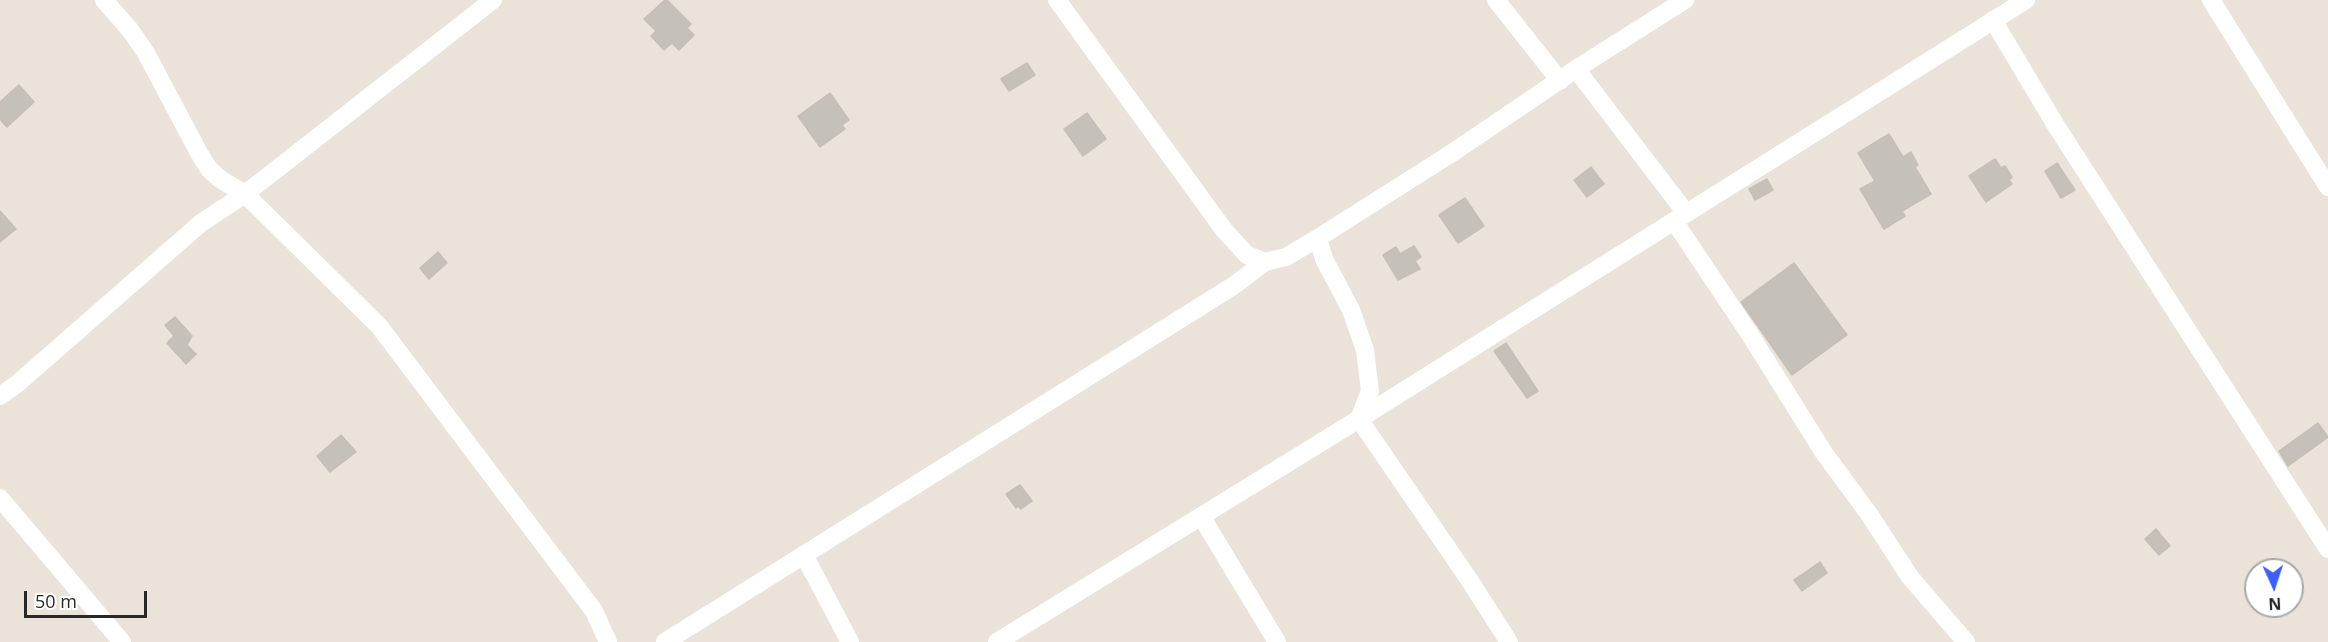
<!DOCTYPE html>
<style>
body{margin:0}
#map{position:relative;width:2328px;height:642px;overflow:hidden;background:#ebe3da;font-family:"Open Sans",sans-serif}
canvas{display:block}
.north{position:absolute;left:2244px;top:558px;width:60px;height:60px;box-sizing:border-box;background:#fff;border:2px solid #a9a9a9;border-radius:50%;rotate:177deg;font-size:16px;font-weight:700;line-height:24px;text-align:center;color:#282828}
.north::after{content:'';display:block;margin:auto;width:21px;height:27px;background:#3b60f7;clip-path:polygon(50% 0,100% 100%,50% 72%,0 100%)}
.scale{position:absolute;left:24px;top:591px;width:123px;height:27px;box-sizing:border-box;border:3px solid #282828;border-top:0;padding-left:8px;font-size:18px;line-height:21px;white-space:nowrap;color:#282828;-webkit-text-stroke:4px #fff;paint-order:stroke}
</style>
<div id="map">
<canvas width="2328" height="642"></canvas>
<div class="north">N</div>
<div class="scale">50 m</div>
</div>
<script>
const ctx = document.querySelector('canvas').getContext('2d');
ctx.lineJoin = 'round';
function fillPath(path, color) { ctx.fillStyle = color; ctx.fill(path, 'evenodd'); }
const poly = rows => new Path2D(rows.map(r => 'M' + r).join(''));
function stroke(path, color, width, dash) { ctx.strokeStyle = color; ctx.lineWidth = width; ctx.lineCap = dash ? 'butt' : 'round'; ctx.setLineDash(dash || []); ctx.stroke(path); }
const building = poly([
 [665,0,667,0,691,24,687,28,694,35,679,50,672,43,664,50,651,36,656,31,644,19,665,0],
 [1027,63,1035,75,1009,91,1001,79,1027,63],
 [19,85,34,102,7,127,0,119,0,102,19,85],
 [830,93,849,120,842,125,845,129,820,147,798,116,830,93],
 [1087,113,1106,139,1083,156,1064,129,1087,113],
 [1889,134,1903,157,1911,152,1918,165,1915,167,1931,194,1902,211,1905,216,1884,229,1860,189,1875,181,1858,153,1889,134],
 [1995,159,2001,168,2005,166,2012,177,2009,180,2012,184,1986,202,1969,176,1995,159],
 [2057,163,2075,190,2061,198,2045,171,2057,163],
 [1591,167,1604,184,1587,197,1574,180,1591,167],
 [1767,179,1773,190,1755,200,1749,189,1767,179],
 [1465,198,1484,226,1458,243,1439,215,1465,198],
 [0,211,16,229,0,242,0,211],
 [1414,246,1421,257,1415,261,1420,269,1398,280,1383,255,1396,247,1400,254,1414,246],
 [438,252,447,263,429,279,420,268,438,252],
 [1794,263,1847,335,1792,375,1741,302,1794,263],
 [175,317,192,336,187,345,196,354,186,364,167,343,174,336,165,325,175,317],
 [1506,343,1538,391,1527,398,1494,351,1506,343],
 [2318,423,2328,437,2288,466,2279,451,2318,423],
 [341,435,356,452,330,472,317,456,341,435],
 [1020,485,1032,501,1021,509,1018,506,1016,508,1006,494,1020,485],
 [2156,529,2170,546,2159,555,2145,539,2156,529],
 [1820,562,1827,573,1802,591,1794,580,1820,562]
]);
const minor = poly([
 [104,0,131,31,146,53,199,153,209,169,220,179,245,194,379,326,594,611,608,642],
 [1057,0,1224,230,1247,255,1265,262,1286,257,1318,238,1452,153,1576,69,1685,0],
 [1496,0,1560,81],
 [2211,0,2328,187],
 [1993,20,2055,124,2328,549],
 [1576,69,1686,213],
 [1674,221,1749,333,1824,453,1869,514,1910,577,1966,642],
 [1318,238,1324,259,1351,310,1365,350,1370,391,1359,419,1470,581,1509,642],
 [0,396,17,384,201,223,245,194,493,0],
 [0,498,122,642],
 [1201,516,1277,642],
 [804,555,850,642],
 [665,642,1233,286,1265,262],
 [997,642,1359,419,2026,0]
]);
fillPath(building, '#c6c0ba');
stroke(building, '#c6bfb4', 1.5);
stroke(minor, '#fff', 18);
</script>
